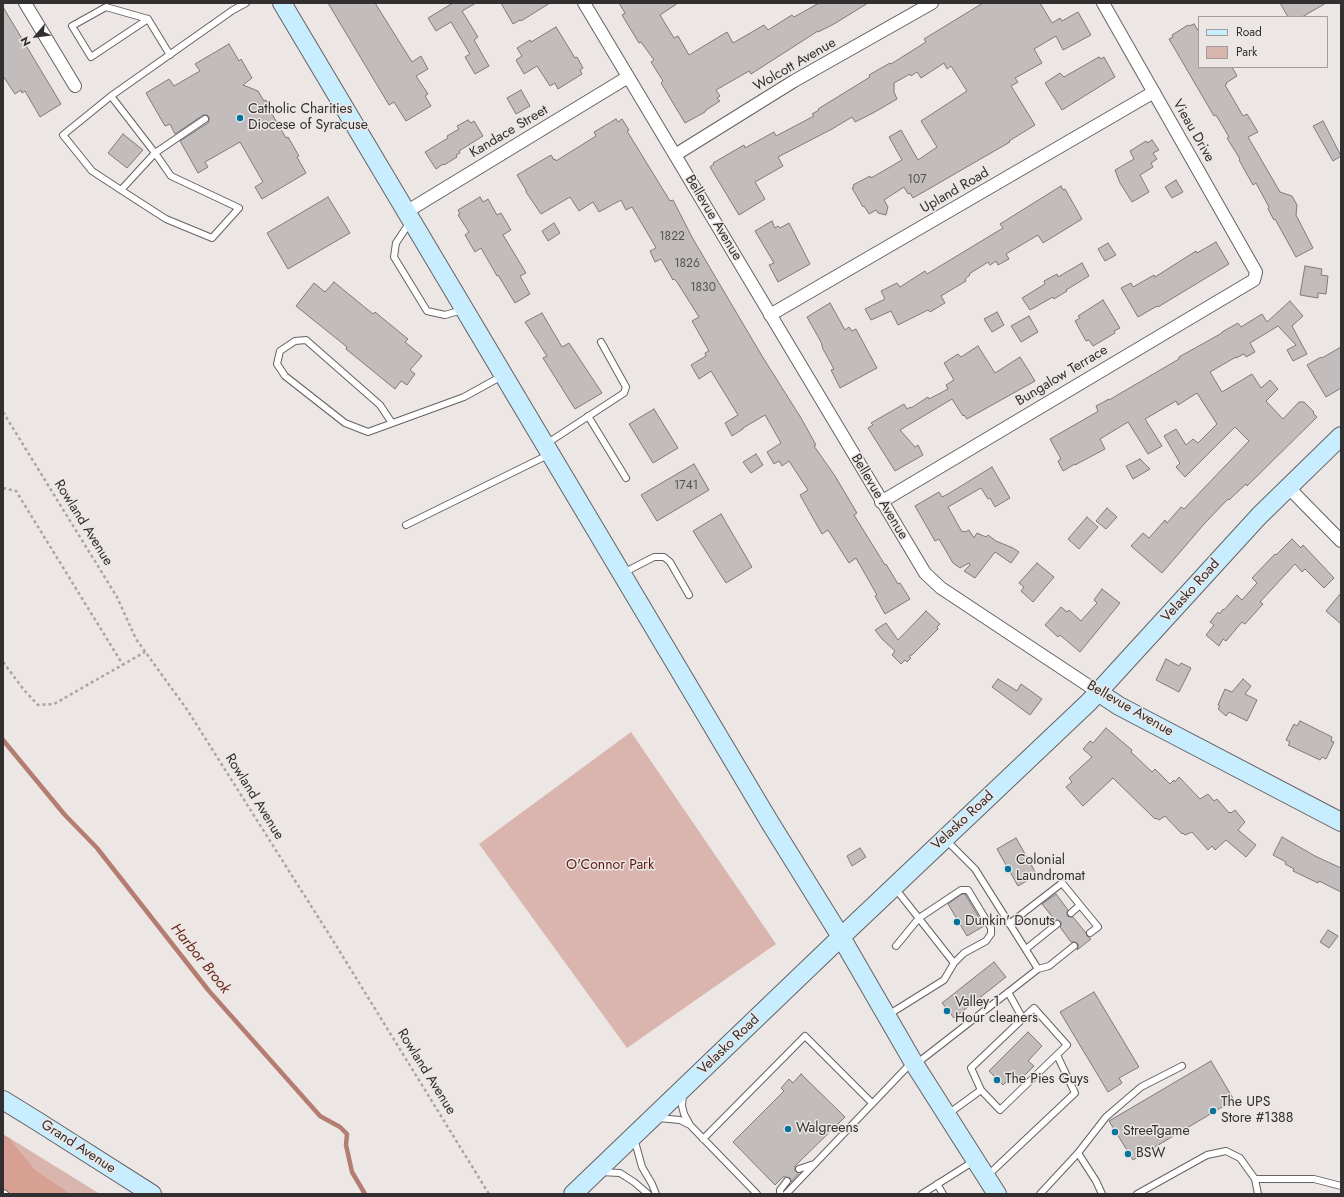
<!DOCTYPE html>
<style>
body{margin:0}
#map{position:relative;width:1344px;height:1197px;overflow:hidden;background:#ece6e5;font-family:Jost,sans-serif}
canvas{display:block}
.frame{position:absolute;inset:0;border:4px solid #312f2f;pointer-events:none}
.legend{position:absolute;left:1198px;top:16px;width:130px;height:52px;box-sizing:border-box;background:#ece6e5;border:1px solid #a19d9c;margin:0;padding:5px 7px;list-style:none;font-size:12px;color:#312f2f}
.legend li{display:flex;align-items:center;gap:8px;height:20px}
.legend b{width:20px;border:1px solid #a19d9c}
.north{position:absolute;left:16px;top:16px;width:40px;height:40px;-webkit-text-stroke:3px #ece6e5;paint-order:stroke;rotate:242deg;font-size:11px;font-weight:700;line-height:16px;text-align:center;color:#312f2f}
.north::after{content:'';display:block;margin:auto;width:14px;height:18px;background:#312f2f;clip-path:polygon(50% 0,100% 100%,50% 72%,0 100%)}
</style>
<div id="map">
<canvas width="1344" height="1197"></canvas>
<div class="frame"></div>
<ul class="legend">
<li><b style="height:5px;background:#c8edff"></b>Road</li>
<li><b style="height:11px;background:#d9b5ae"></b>Park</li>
</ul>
<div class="north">N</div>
</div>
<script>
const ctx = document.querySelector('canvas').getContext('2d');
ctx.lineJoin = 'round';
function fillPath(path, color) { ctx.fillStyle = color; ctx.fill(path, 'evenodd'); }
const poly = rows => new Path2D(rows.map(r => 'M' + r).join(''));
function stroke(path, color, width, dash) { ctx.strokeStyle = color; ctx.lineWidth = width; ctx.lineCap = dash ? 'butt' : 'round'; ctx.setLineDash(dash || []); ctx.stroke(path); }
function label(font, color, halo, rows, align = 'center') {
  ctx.font = font + ' Jost,sans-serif'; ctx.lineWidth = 3; ctx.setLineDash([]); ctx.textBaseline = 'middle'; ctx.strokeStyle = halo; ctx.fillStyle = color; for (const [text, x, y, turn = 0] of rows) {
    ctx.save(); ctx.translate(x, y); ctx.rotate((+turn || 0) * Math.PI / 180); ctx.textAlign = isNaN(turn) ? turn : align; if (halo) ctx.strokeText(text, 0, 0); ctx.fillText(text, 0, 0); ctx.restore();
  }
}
const green = poly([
 [631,732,776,944,627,1048,479,844],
 [3,1134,100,1194,3,1194]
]);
const forest = poly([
 [3,1135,9,1138,35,1170,70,1194,3,1194]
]);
const stream = poly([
 [3,740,64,814,97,848,209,991,320,1116,340,1127,347,1134,346,1145,352,1172,365,1194]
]);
const building = poly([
 [328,3,375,3,412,62,421,56,428,69,416,76,428,94,425,96,431,106,406,121,394,102,389,105,328,3],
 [453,3,476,3,462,11,478,37,474,40,489,66,475,74,465,57,470,54,451,22,436,31,428,18,453,3],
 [501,3,550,3,521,21,520,20,513,24,501,3],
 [619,3,678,3,660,15,674,38,678,36,689,55,727,32,733,43,764,25,768,30,792,15,794,17,819,3,868,3,834,24,818,32,818,31,751,74,749,71,716,90,720,96,717,98,720,101,706,110,705,112,685,123,661,83,663,81,651,62,654,60,641,42,639,43,622,15,625,13,619,3],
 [983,3,1040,3,1052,23,1060,18,1062,21,1078,12,1091,35,1063,50,1056,36,1034,49,1042,63,1015,78,1018,82,1011,86,1035,125,1009,141,1010,142,913,198,910,193,908,194,904,187,884,200,888,207,886,215,878,213,876,210,869,214,864,206,863,207,852,188,854,187,853,185,870,176,871,178,902,160,889,137,901,130,918,160,937,147,921,121,967,91,951,66,947,69,944,63,921,78,917,72,911,76,910,74,894,83,894,92,897,99,873,113,855,122,852,117,832,129,778,157,783,166,755,182,765,199,739,215,710,167,714,164,713,163,744,145,745,148,774,132,776,136,814,116,812,114,819,110,818,109,870,77,869,75,890,63,891,64,926,42,924,39,983,3],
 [1280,3,1326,3,1302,17,1288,17,1280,3],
 [3,7,61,104,40,117,25,91,22,93,21,90,15,94,3,76,3,7],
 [1194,24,1199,32,1199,67,1232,67,1237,76,1226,83,1227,84,1225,85,1243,116,1247,114,1258,132,1248,137,1280,192,1292,196,1297,205,1296,215,1313,248,1296,257,1275,219,1274,220,1268,209,1269,207,1256,183,1253,185,1239,160,1240,159,1227,138,1229,137,1216,115,1214,116,1169,39,1173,37,1172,35,1188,25,1189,26,1194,24],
 [556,27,575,58,577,57,583,68,580,70,582,74,558,89,555,83,550,86,537,66,524,74,516,60,522,56,517,48,530,40,531,42,556,27],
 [229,44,239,61,241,59,252,78,243,85,258,91,264,101,266,100,274,113,272,114,286,138,288,137,299,156,297,157,306,173,262,199,255,187,263,182,240,142,205,162,208,167,198,173,180,141,208,123,209,121,209,117,207,115,203,115,175,134,170,124,165,126,146,93,169,79,174,86,200,71,195,64,229,44],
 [1099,57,1100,59,1104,57,1115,77,1062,110,1045,83,1060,73,1064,77,1099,57],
 [521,90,530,106,516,114,507,98,521,90],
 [616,119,618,122,622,119,629,130,627,131,670,201,673,200,693,239,762,356,801,418,816,445,814,446,835,476,857,513,854,515,885,565,886,564,898,584,900,583,910,599,885,614,875,596,877,595,856,558,849,563,828,530,822,534,800,495,808,490,789,461,782,466,779,461,774,464,767,452,781,443,765,415,743,428,743,429,732,436,725,423,738,415,711,371,699,379,691,365,706,356,705,353,709,351,692,321,699,317,677,282,674,279,673,280,661,259,655,262,650,251,656,248,655,246,632,207,626,210,621,200,599,212,593,202,579,211,570,197,541,214,526,192,526,190,517,175,551,155,554,160,555,159,556,161,596,136,594,132,616,119],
 [468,120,471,123,474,121,483,136,459,151,460,153,456,155,457,157,444,165,443,164,436,169,425,152,448,138,447,136,459,129,457,126,468,120],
 [1323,121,1341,156,1333,161,1313,126,1323,121],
 [123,134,143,150,127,168,108,153,123,134],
 [1152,140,1159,150,1153,153,1157,159,1151,163,1153,167,1140,175,1149,192,1132,202,1120,183,1115,170,1134,159,1130,151,1146,141,1147,143,1152,140],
 [1176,180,1183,192,1172,198,1165,187,1176,180],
 [1061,186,1063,190,1065,189,1082,219,1043,243,1038,235,1006,254,1009,259,998,265,996,261,990,265,988,262,969,274,970,275,965,279,966,281,941,296,945,303,930,312,928,310,898,325,891,311,871,320,865,309,885,299,881,291,897,283,900,287,925,271,927,274,1003,228,1000,224,1061,186],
 [328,197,350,233,288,269,267,233,328,197],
 [480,197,483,202,488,199,497,215,501,213,511,230,503,235,526,273,520,276,530,294,515,303,498,275,497,276,481,248,475,252,465,235,469,232,458,215,460,214,458,210,480,197],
 [772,221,775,228,778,226,780,228,789,223,810,264,778,282,769,265,774,263,755,231,772,221],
 [554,223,560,233,548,241,542,231,554,223],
 [1216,242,1229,264,1158,307,1157,306,1138,317,1121,288,1131,283,1133,287,1154,275,1155,277,1196,251,1197,253,1216,242],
 [1108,243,1116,255,1105,261,1098,249,1108,243],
 [1082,263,1089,276,1066,290,1067,291,1054,299,1053,297,1030,310,1022,298,1045,284,1044,281,1057,274,1058,277,1082,263],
 [1305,266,1322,269,1321,275,1328,276,1326,294,1318,293,1318,298,1300,295,1305,266],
 [334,282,373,314,375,312,408,339,405,342,422,356,410,370,415,374,407,385,401,381,395,389,346,349,347,347,296,306,314,283,325,292,334,282],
 [1103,300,1120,328,1114,331,1115,333,1093,346,1089,340,1086,341,1075,321,1080,318,1078,316,1103,300],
 [1290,301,1303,316,1292,326,1307,354,1293,361,1287,350,1296,345,1278,326,1250,343,1255,352,1246,357,1244,354,1236,358,1236,357,1210,372,1222,392,1252,374,1261,388,1270,380,1278,389,1266,401,1283,419,1299,402,1304,402,1314,412,1313,413,1317,417,1247,486,1246,484,1229,500,1228,499,1205,523,1162,573,1131,546,1143,533,1149,538,1165,520,1167,523,1181,507,1184,509,1249,441,1235,427,1185,477,1176,467,1180,463,1164,436,1176,429,1186,445,1193,439,1198,443,1217,424,1197,393,1178,405,1176,401,1145,419,1162,446,1148,454,1128,422,1100,439,1105,449,1075,465,1075,464,1063,471,1058,461,1061,459,1050,439,1097,412,1098,411,1096,406,1109,399,1109,400,1179,359,1179,357,1222,333,1222,332,1238,323,1241,327,1262,314,1267,322,1290,301],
 [830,303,845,330,849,327,852,331,856,329,877,368,840,388,831,370,834,369,823,349,821,342,807,317,830,303],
 [997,312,1004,325,992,332,984,319,997,312],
 [542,313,562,347,569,343,602,393,575,409,543,358,547,356,525,322,542,313],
 [1029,316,1038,332,1021,342,1011,326,1029,316],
 [978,346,995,373,1020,357,1035,381,967,419,964,415,963,416,952,399,900,430,915,447,918,445,923,455,895,471,868,428,873,425,871,423,904,404,907,409,911,407,911,408,928,397,929,399,948,389,946,385,954,380,944,363,958,354,961,357,978,346],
 [1341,347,1341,388,1326,397,1307,365,1321,357,1322,358,1341,347],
 [654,409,678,448,653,463,629,424,654,409],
 [756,454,763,465,751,473,743,462,756,454],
 [1140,459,1150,469,1133,479,1126,466,1140,459],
 [694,464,709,490,657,521,641,495,694,464],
 [992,467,1010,498,995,507,990,498,988,499,981,488,948,507,962,532,964,531,965,532,969,530,974,538,977,533,986,537,988,535,996,541,1013,548,1019,552,1011,563,995,552,975,578,964,571,970,565,969,563,960,568,953,563,939,539,935,541,915,506,939,492,942,497,948,494,992,467],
 [1107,508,1117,517,1106,529,1096,521,1107,508],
 [721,514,752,567,726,583,693,531,721,514],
 [1087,517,1098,527,1079,549,1068,539,1087,517],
 [1292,539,1301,548,1303,545,1334,578,1324,588,1305,569,1302,572,1295,564,1260,602,1263,604,1245,624,1242,622,1226,641,1223,639,1219,646,1206,635,1214,625,1210,622,1218,612,1220,614,1223,609,1224,610,1237,595,1242,600,1257,583,1252,578,1275,554,1276,555,1292,539],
 [1037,563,1054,577,1033,602,1021,591,1024,587,1019,583,1037,563],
 [1102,589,1120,603,1080,652,1060,635,1058,637,1045,625,1061,607,1067,612,1069,610,1081,621,1097,603,1094,600,1102,589],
 [1341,593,1341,624,1326,611,1341,593],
 [926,611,940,624,937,627,938,629,912,655,911,655,909,656,911,658,907,662,905,660,901,664,892,655,895,651,882,639,875,630,886,623,898,640,926,611],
 [1166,659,1179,666,1181,663,1191,668,1179,692,1156,680,1166,659],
 [998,679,1017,691,1021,684,1042,699,1030,715,992,687,998,679],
 [1243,679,1251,686,1245,694,1257,700,1247,721,1229,712,1226,716,1218,709,1220,706,1218,705,1225,689,1232,692,1243,679],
 [1300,721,1332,737,1331,741,1334,742,1326,759,1322,757,1320,760,1288,745,1290,742,1286,740,1294,724,1297,726,1300,721],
 [1106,728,1132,750,1131,752,1152,772,1155,769,1170,784,1174,780,1175,782,1179,777,1200,799,1208,794,1214,801,1217,799,1229,813,1230,812,1231,813,1235,810,1245,822,1238,830,1256,845,1246,857,1226,840,1215,850,1212,846,1208,850,1192,832,1185,835,1183,833,1182,834,1165,816,1159,820,1156,818,1155,819,1113,778,1083,806,1066,787,1072,782,1069,778,1092,757,1083,749,1090,741,1093,743,1106,728],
 [1282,837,1315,856,1341,868,1341,892,1319,881,1318,883,1293,871,1294,869,1285,864,1286,862,1273,855,1282,837],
 [1016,838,1037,875,1018,886,997,849,1016,838],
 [860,848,866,857,852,866,847,856,860,848],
 [962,894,965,894,984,926,967,936,948,904,962,894],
 [1056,894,1068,910,1067,912,1067,916,1070,917,1073,917,1086,933,1087,936,1091,939,1077,950,1078,947,1078,944,1075,942,1071,942,1060,927,1061,925,1061,922,1058,920,1055,920,1042,904,1056,894],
 [1328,930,1338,936,1329,948,1320,942,1328,930],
 [994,962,1006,977,954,1018,942,1003,994,962],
 [1094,992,1139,1067,1119,1078,1122,1083,1108,1092,1060,1012,1094,992],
 [1028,1032,1042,1046,1028,1061,1034,1066,1020,1080,1014,1074,1003,1085,989,1071,1028,1032],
 [1211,1061,1234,1100,1133,1160,1109,1121,1211,1061],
 [801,1074,845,1117,795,1166,795,1171,799,1173,791,1182,790,1178,786,1177,783,1177,775,1185,733,1142,784,1091,781,1088,789,1079,793,1083,801,1074]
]);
const path = poly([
 [3,412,117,597,136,639,188,711,337,947,489,1194],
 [3,488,16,491,123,665],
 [3,662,24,690,38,705,54,704,145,652]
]);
const lane = poly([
 [148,19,91,57,72,26,106,7,148,19,170,55],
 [111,96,63,135,92,171,121,190,166,219,212,238,239,208,171,176,155,153,121,190],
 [205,119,155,153,111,96,233,10,246,3],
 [410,222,396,243,394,257,427,311,445,315,462,310],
 [588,416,626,478],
 [392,423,380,405,306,340,295,341,280,351,277,364,285,376,345,423,368,432,464,397,502,376],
 [546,444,624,393,626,387,601,342],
 [406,525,548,455],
 [623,573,654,557,664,557,670,562,689,595],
 [1071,913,1080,905],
 [1009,924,1062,883,1098,927,1090,933],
 [896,946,919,918,961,890,968,890,991,928,991,934,986,941,964,953,954,963],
 [1026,949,1057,924],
 [1038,969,1049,966,1074,946],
 [1008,992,1023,1019],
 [888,1015,944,980,954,963,895,888],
 [916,1064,1038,969,975,869,946,840],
 [683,1094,682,1106,684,1114,690,1125,757,1194],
 [948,1114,981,1090,1000,1110,1067,1045,1034,1008,971,1068,981,1090],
 [658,1118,680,1120,690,1125],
 [634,1138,642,1167,652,1184,656,1194],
 [703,1139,805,1036,872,1103],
 [1078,1153,1096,1181,1102,1194],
 [799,1169,814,1164],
 [600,1172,620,1173,634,1182,648,1194],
 [987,1176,1075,1093,1057,1055],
 [1255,1179,1258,1194],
 [937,1184,943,1194],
 [3,1193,5,1194],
 [780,1194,780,1190,787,1181],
 [786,1194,912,1062],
 [922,1194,974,1161],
 [1040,1194,1078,1153,1106,1117,1141,1087,1182,1066],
 [1137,1194,1207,1155,1226,1151,1240,1158,1255,1179,1314,1179,1341,1186]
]);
const street = poly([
 [25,3,75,86],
 [584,3,925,573,941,588,1098,692],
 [675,155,794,81,932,3],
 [406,212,628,77],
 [770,315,1154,92],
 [1288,487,1341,541],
 [881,502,1254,280,1256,272,1103,3]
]);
const secondary = poly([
 [282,3,769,821,841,937,915,1065,997,1194],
 [1098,692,1119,706,1341,822],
 [3,1100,37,1121,152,1194],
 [573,1194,841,937,1089,702,1259,516,1341,436]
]);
const markers = [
 [240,118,4,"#04739e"],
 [1008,869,4,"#04739e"],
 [957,922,4,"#04739e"],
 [947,1011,4,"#04739e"],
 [997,1080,4,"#04739e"],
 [1213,1111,4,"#04739e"],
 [788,1129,4,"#04739e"],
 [1115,1132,4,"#04739e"],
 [1128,1154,4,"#04739e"]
];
const numberNames = [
 ["107",917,180],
 ["1822",672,237],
 ["1826",687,264],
 ["1830",703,288],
 ["1741",686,486]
];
const streetNames = [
 ["Wolcott Avenue",795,65,-30],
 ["Vieau Drive",1193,131,60],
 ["Kandace Street",509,132,-31],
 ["Upland Road",955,191,-30],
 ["Bellevue Avenue",713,218,59],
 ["Bungalow Terrace",1062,376,-31],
 ["Bellevue Avenue",879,497,59],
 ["Rowland Avenue",83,523,58],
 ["Velasko Road",1191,591,-48],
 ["Bellevue Avenue",1130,709,30],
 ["Rowland Avenue",254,797,58],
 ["Velasko Road",963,821,-43],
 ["Velasko Road",729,1045,-44],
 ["Rowland Avenue",426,1072,58],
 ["Grand Avenue",78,1147,33]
];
const poiNames = [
 ["Catholic Charities",248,110],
 ["Diocese of Syracuse",248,126],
 ["Colonial",1016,861],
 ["Laundromat",1016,877],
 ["Dunkin' Donuts",965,922],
 ["Valley 1",955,1003],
 ["Hour cleaners",955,1019],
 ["The Pies Guys",1005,1080],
 ["The UPS",1221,1103],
 ["Store #1388",1221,1119],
 ["Walgreens",796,1129],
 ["StreeTgame",1123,1132],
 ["BSW",1136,1154]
];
const parkNames = [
 ["O'Connor Park",610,866]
];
const waterNames = [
 ["Harbor Brook",200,959,51]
];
fillPath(green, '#d9b5ae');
fillPath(forest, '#d89f93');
stroke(stream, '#b37d71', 4.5);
fillPath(building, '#c2bdbc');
stroke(building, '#7f7a79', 1);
stroke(lane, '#666261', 8);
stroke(street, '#666261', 14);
stroke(secondary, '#666261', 20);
stroke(path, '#aaa5a5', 2.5, [3, 3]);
stroke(lane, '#fff', 6);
stroke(street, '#fff', 12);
stroke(secondary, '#c8edff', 18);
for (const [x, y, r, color] of markers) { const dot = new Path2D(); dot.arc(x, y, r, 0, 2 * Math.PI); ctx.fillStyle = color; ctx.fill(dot); stroke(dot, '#ece6e5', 1.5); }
label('12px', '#555252', null, numberNames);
label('14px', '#312f2f', '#ece6e5', streetNames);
label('14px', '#312f2f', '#ece6e5', poiNames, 'left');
label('14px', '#5c190d', '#ece6e5', parkNames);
label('italic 15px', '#6b271a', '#ece6e5', waterNames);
</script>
